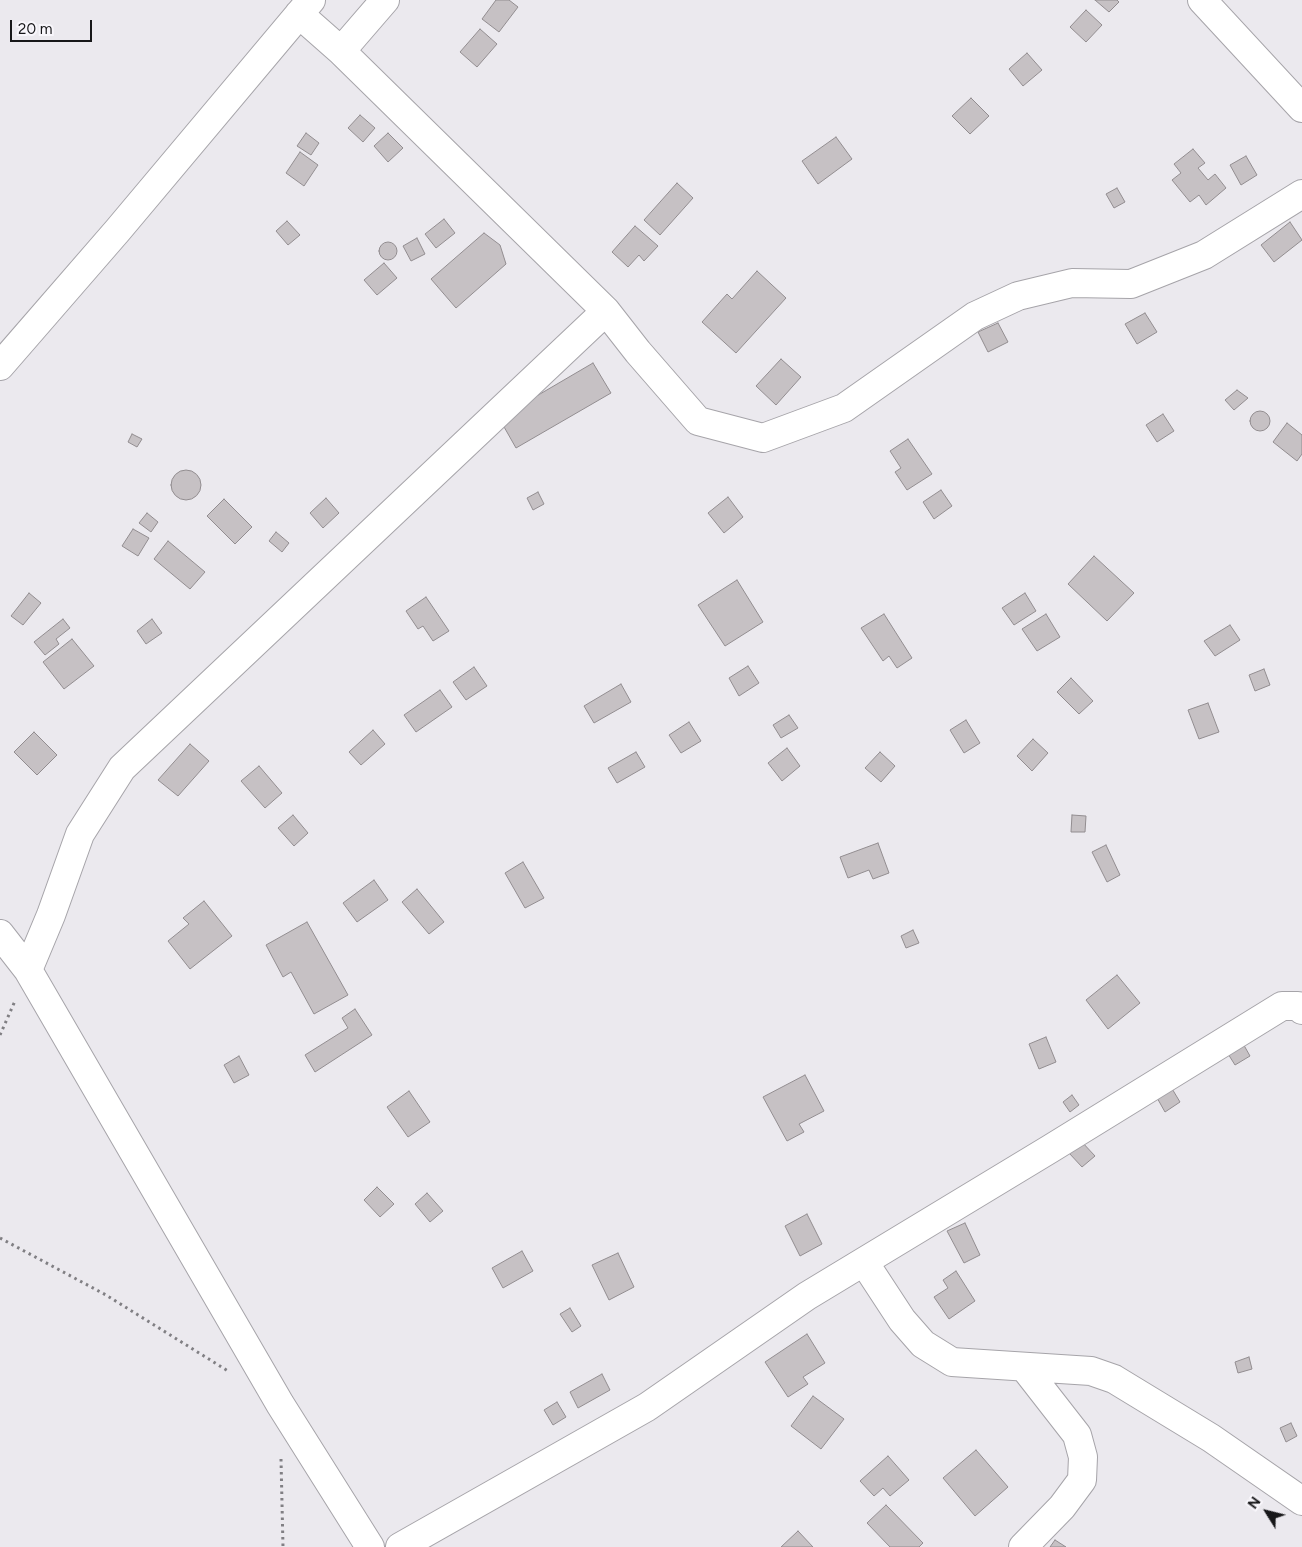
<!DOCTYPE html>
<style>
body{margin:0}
#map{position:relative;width:1302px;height:1547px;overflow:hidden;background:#ebe9ee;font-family:Figtree,sans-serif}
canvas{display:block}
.north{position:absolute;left:1242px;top:1487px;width:50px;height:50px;-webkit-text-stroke:4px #f8f6fb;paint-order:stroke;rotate:306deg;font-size:14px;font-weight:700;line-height:20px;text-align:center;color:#171719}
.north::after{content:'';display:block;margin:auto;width:18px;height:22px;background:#171719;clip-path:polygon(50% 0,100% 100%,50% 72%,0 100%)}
.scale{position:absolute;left:10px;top:20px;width:82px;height:22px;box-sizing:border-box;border:2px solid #171719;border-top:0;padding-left:6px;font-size:15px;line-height:18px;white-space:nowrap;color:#171719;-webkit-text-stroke:4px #f8f6fb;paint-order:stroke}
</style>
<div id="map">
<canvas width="1302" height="1547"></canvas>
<div class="north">N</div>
<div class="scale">20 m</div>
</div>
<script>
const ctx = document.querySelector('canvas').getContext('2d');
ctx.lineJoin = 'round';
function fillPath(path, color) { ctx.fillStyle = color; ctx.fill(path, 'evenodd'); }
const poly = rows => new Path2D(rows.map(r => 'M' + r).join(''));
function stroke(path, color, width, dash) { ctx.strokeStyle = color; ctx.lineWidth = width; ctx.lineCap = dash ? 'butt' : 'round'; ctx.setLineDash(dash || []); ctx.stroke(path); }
const building = poly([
 [496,0,509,0,518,7,499,32,482,19,496,0],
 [1095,0,1117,0,1119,2,1109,12,1095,0],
 [1086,10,1102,25,1086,42,1070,27,1086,10],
 [480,29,497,44,477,67,460,52,480,29],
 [1027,53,1042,70,1023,86,1009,69,1027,53],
 [971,98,989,116,970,134,952,116,971,98],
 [360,115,375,128,363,142,348,128,360,115],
 [306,133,319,143,311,155,297,146,306,133],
 [388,133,403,148,388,162,374,146,388,133],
 [836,137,852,159,818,184,802,161,836,137],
 [1193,149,1205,163,1198,168,1208,180,1215,174,1226,188,1206,205,1199,195,1190,202,1172,180,1181,173,1174,164,1193,149],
 [300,152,318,165,304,186,286,173,300,152],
 [1246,156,1257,175,1241,185,1230,165,1246,156],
 [677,183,693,198,660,235,644,220,677,183],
 [1117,188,1125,202,1114,208,1106,194,1117,188],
 [444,219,455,233,436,248,425,234,444,219],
 [287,221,300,235,288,245,276,231,287,221],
 [1290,222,1302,240,1274,262,1261,245,1290,222],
 [635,226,658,246,644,261,639,255,628,267,612,252,635,226],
 [484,233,500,245,506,264,456,308,431,279,484,233],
 [417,238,425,254,411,261,403,246,417,238],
 '379 251a9 9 0 1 1 18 0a9 9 0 1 1-18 0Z',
 [384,263,397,278,377,295,364,280,384,263],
 [757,271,786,298,736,353,702,322,727,294,732,299,757,271],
 [1145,313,1157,332,1137,344,1125,324,1145,313],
 [998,323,1008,342,988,352,978,332,998,323],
 [781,359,801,377,776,405,756,386,781,359],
 [593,363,611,393,516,448,499,418,593,363],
 [1237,390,1248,398,1234,410,1225,400,1237,390],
 '1250 421a10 10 0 1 1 20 0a10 10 0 1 1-20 0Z',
 [1163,414,1174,431,1157,442,1146,425,1163,414],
 [1287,423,1302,435,1302,454,1297,461,1273,442,1287,423],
 [132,434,142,439,137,447,128,442,132,434],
 [908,439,932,474,907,490,895,472,901,468,890,451,908,439],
 '171 485a15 15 0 1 1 30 0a15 15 0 1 1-30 0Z',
 [941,490,952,506,934,519,923,502,941,490],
 [538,492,544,504,533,510,527,498,538,492],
 [728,497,743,517,724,533,708,513,728,497],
 [326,498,339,513,323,528,310,513,326,498],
 [224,499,252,527,235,544,207,516,224,499],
 [147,513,158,522,151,532,139,523,147,513],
 [133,529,149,538,138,556,122,546,133,529],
 [276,532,289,543,282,552,269,541,276,532],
 [168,541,205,572,190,589,154,559,168,541],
 [1094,556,1134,593,1107,621,1068,584,1094,556],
 [737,580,763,622,725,646,698,605,737,580],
 [29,593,41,603,23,625,11,616,29,593],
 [1025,593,1036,611,1014,625,1002,608,1025,593],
 [426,597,449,631,433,641,423,626,418,629,406,611,426,597],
 [884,614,912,658,897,668,889,656,883,661,861,628,884,614],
 [1046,614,1060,637,1037,651,1022,629,1046,614],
 [63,619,70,628,56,639,59,644,45,655,34,642,63,619],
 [152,619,162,633,146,644,137,631,152,619],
 [1230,625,1240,640,1215,656,1204,641,1230,625],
 [72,639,94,666,64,689,43,662,72,639],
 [748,666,759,683,739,696,729,678,748,666],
 [474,667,487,686,466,700,453,682,474,667],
 [1264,669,1270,685,1255,691,1249,675,1264,669],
 [1071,678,1093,701,1079,714,1057,692,1071,678],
 [621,684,631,702,594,723,584,706,621,684],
 [440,690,452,707,416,732,404,715,440,690],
 [1208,703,1219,732,1199,739,1188,710,1208,703],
 [789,715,798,728,781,738,773,725,789,715],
 [966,720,980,743,964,753,950,730,966,720],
 [689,722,701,741,681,753,669,735,689,722],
 [373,730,385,744,361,765,349,752,373,730],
 [34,732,57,755,37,775,14,752,34,732],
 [1033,739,1048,753,1032,771,1017,756,1033,739],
 [190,744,209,761,178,796,158,780,190,744],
 [787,748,800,766,782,781,768,763,787,748],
 [636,752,645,767,617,783,608,768,636,752],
 [880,752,895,766,881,782,865,768,880,752],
 [259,766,282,793,265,808,241,781,259,766],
 [293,815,308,833,294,846,278,828,293,815],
 [1072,815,1086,816,1085,832,1071,832,1072,815],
 [878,843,889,873,873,879,869,870,848,878,840,857,878,843],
 [1106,845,1120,875,1107,882,1092,852,1106,845],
 [523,862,544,898,525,908,505,873,523,862],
 [374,880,388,900,357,922,343,903,374,880],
 [417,889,444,922,429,934,402,902,417,889],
 [204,901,232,936,190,969,168,941,189,924,183,918,204,901],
 [307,922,348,995,314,1014,291,972,283,977,266,945,307,922],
 [913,930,919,943,906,948,901,936,913,930],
 [1117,975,1140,1003,1108,1029,1086,1000,1117,975],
 [355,1009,372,1035,315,1072,305,1055,348,1028,342,1018,355,1009],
 [1046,1037,1056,1062,1039,1069,1029,1044,1046,1037],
 [1241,1040,1250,1056,1235,1065,1225,1049,1241,1040],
 [239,1056,249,1075,234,1083,224,1065,239,1056],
 [805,1075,824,1111,799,1124,804,1132,787,1141,763,1097,805,1075],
 [1171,1087,1180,1102,1165,1112,1156,1096,1171,1087],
 [409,1091,430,1122,408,1137,387,1107,409,1091],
 [1072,1095,1079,1105,1070,1112,1063,1102,1072,1095],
 [1081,1141,1095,1156,1082,1167,1069,1153,1081,1141],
 [377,1187,394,1204,380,1217,364,1200,377,1187],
 [427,1193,443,1211,430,1222,415,1204,427,1193],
 [807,1214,822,1244,800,1256,785,1226,807,1214],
 [965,1223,980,1255,964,1263,947,1231,965,1223],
 [522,1251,533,1271,503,1288,492,1268,522,1251],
 [618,1253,634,1287,609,1300,592,1265,618,1253],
 [956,1271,975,1301,949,1319,934,1297,948,1288,943,1280,956,1271],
 [570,1308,581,1326,572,1332,560,1314,570,1308],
 [807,1334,825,1363,803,1377,808,1384,788,1397,765,1362,807,1334],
 [1249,1357,1252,1369,1238,1373,1235,1362,1249,1357],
 [602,1374,610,1390,578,1408,570,1392,602,1374],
 [813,1396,844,1419,821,1449,791,1426,813,1396],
 [557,1402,566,1417,553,1425,544,1410,557,1402],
 [1291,1423,1297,1436,1286,1442,1280,1428,1291,1423],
 [976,1450,1008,1487,975,1516,943,1478,976,1450],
 [888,1456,909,1480,890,1496,883,1488,874,1496,860,1481,888,1456],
 [886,1505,923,1543,919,1547,890,1547,867,1523,886,1505],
 [798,1531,813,1547,781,1547,798,1531],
 [1055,1540,1066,1547,1050,1547,1055,1540]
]);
const path = poly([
 [0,1035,15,1001],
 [0,1238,106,1295,228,1371],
 [281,1459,283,1547]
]);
const minor = poly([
 [1202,0,1302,108],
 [299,14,341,51,606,311,638,352,698,421,763,438,844,408,975,316,1018,296,1072,283,1131,284,1204,255,1302,194],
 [341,51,385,0],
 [0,366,118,230,311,0],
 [0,934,28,970,280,1404,370,1547],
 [28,970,51,915,80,834,122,768,606,311],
 [864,1262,902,1320,923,1344,952,1362,1091,1371,1114,1379,1211,1438,1302,1501],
 [400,1547,647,1407,807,1296,1050,1149,1282,1006,1298,1006,1302,1010],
 [1023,1547,1062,1507,1082,1480,1083,1457,1077,1435,1024,1367]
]);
fillPath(building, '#c6c1c4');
stroke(building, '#928d90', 1);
stroke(minor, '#a6a4a9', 30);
stroke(path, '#807f83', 3, [2.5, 4]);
stroke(minor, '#fff', 28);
</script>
